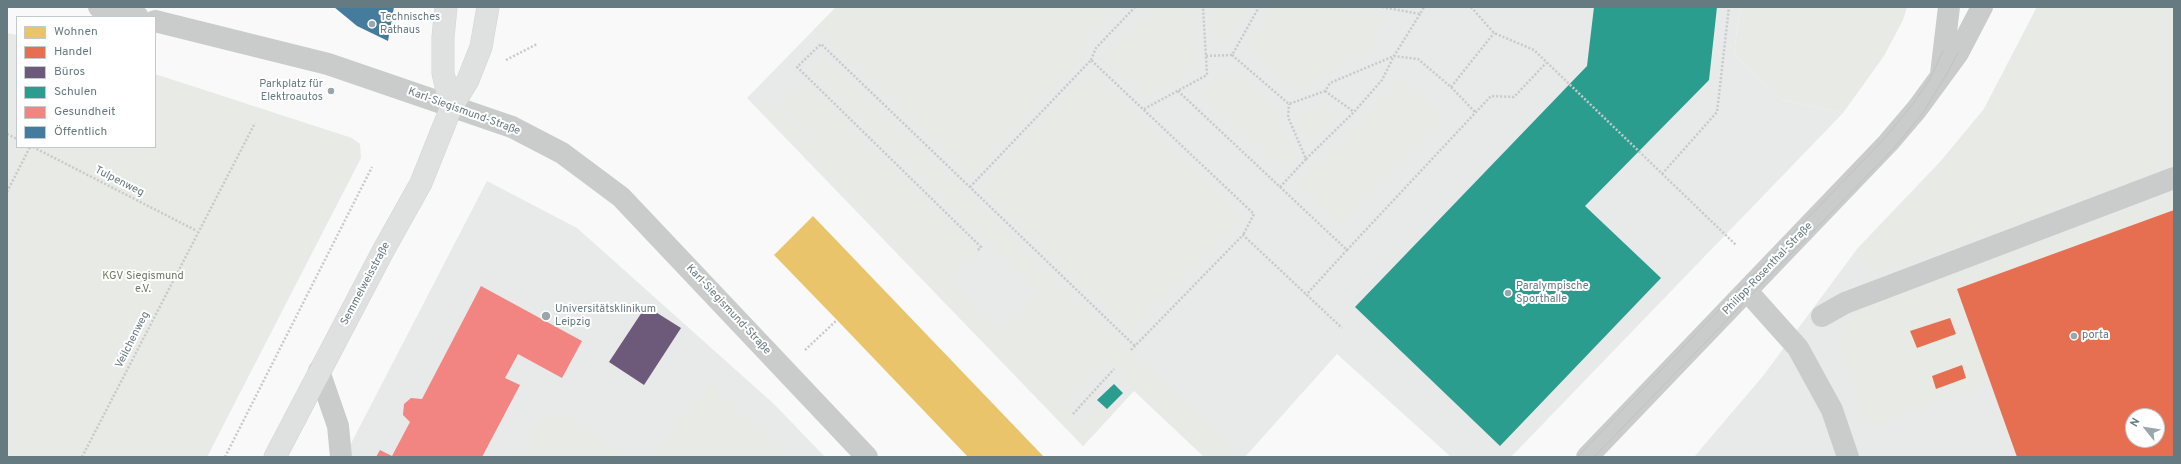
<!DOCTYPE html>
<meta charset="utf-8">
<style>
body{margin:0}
#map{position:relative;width:2181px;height:464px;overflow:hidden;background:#f9f9f9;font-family:Overpass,sans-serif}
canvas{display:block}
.frame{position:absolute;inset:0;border:8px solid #667a81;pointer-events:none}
.legend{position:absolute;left:16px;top:16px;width:140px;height:132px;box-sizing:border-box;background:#fff;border:1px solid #c2cacd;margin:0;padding:5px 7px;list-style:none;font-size:12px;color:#667a81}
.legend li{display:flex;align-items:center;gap:8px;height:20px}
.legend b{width:20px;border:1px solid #c2cacd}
.north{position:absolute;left:2125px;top:408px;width:40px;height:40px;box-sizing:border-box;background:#fff;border:1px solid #c2cacd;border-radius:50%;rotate:300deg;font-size:11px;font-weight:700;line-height:16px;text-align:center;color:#667a81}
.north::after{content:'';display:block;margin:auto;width:14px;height:18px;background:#99a6ab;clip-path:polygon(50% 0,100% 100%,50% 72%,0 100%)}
</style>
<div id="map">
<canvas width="2181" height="464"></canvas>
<div class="frame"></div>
<ul class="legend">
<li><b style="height:11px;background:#e9c46a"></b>Wohnen</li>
<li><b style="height:11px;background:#e76f51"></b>Handel</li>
<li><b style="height:11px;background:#6d597a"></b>Büros</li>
<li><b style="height:11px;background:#2a9d8f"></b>Schulen</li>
<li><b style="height:11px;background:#f28482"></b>Gesundheit</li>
<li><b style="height:11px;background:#457b9d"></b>Öffentlich</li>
</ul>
<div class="north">N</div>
</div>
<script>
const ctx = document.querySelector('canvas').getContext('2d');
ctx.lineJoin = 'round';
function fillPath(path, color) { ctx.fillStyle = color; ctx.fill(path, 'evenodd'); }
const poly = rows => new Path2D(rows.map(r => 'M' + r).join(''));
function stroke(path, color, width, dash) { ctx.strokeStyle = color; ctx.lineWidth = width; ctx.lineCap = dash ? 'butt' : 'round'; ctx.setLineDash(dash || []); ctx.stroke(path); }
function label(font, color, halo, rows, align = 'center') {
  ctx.font = font + ' Overpass,sans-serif'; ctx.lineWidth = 4; ctx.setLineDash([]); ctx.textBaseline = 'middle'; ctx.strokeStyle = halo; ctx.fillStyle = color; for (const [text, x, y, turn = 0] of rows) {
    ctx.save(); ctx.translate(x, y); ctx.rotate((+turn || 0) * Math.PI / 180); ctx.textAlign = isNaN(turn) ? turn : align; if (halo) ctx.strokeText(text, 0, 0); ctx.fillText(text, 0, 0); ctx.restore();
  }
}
const built = poly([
 [836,7,1740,7,1734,54,1782,100,1843,113,1511,457,1451,457,1337,354,1245,457,1204,457,1134,391,1083,446,747,98],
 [2037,7,2174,7,2174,457,1694,457,1763,376,1857,249,1941,161,1984,109],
 [2133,416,2157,416,2157,440,2133,440],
 [487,181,577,228,774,404,825,457,344,457]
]);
const green = poly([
 [836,7,1120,7,1088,40,1081,61,971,178,815,29],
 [1152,7,1193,7,1197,69,1145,99,1101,59],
 [1212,7,1249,7,1228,42,1212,42],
 [1269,7,1314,7,1387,16,1373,50,1353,58,1310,85,1293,92,1246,47],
 [1740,7,1907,7,1903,20,1884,56,1843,113,1782,100,1734,54],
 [2037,7,2174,7,2174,166,1868,277,1857,249,1941,161,1984,109],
 [7,33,17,35,17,147,155,147,155,74,352,138,360,144,361,158,207,457,7,457],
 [824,56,1235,449,1227,457,1205,457,1107,361,1064,405,1080,422,1101,404,1112,415,1083,446,755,106,764,97,812,143,815,140,778,105,804,78,840,113,838,116,978,250,957,272,949,278,1000,331,1037,294,809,72],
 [1090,70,1243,217,1131,334,978,187],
 [1235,70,1279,112,1295,160,1285,171,1279,169,1204,100,1199,85],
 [1400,76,1446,117,1339,227,1294,187],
 [1327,102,1339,114,1337,119,1309,146,1296,115],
 [2174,194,2174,210,1957,289,1990,383,1866,428,1836,335,1855,311],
 [711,381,789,457,650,457],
 [570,416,628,457,519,457,541,418]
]);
const homes = poly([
 [813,216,1044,457,968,457,837,320,774,255]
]);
const shops = poly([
 [2174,210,2174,457,2017,457,1957,289],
 [2133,416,2157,416,2157,440,2133,440],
 [1950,318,1956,334,1917,348,1910,331],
 [1962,365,1966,378,1936,389,1932,376]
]);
const offices = poly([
 [646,306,681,328,644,385,609,362]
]);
const schools = poly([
 [1594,7,1717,7,1709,80,1585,206,1661,278,1500,446,1355,307,1587,66],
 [1114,384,1123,393,1107,409,1097,400]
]);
const health = poly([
 [481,286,582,341,562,378,518,354,505,378,520,385,482,457,376,457,380,450,392,456,410,422,403,415,404,404,411,398,422,399]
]);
const public = poly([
 [334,7,394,7,388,41,357,26]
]);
const path = poly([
 [1382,7,1420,14,1424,7],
 [1471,7,1494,33,1534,50,1736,245],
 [1232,55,1289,104,1325,91,1330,83,1394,56,1418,59,1451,87,1476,113],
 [1206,56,1232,55,1259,7],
 [506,60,537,44],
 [1091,60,1096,48,1135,7],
 [1451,87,1494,33],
 [1178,91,1347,250,1306,295],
 [1325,91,1354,112],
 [1144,109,1207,75,1203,7],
 [7,134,17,139],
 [33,147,197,231],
 [1306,159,1354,112,1382,80,1394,56,1420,14],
 [1662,174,1717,112,1729,7],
 [970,187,1091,60,1254,214,1243,235],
 [1280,187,1306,159,1288,117,1289,104],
 [7,192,30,147],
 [978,250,981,247,797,67,821,44,1135,346],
 [1347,250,1491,96,1514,97,1546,63],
 [805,350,837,320],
 [1131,350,1243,235,1342,328],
 [1073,414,1114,369],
 [82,457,255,123],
 [225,457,372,167]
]);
const minor = poly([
 [99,7,138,17],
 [155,21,328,64,512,127,562,153,621,197,867,457],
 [1941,74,1949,7],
 [1747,291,1798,348,1832,410,1848,457],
 [1822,316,1845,303,2174,178],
 [319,371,338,426,341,457],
 [1587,457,1888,143,1917,109,1958,53,1982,7]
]);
const major = poly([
 [446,7,443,37,443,73,451,108],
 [275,457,383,251,421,183,451,108,468,80,481,47,488,7]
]);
const tram = poly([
 [1577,457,1884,139,1912,105,1930,79,1943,51],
 [1594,457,1894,148,1923,113,1945,77,1958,53]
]);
const markers = [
 [372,24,4,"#99a6ab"],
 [331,91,4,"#99a6ab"],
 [1508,293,4,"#99a6ab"],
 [546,316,5,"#99a6ab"],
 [2074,336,4,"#99a6ab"]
];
const poiNames = [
 ["Technisches",380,18],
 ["Rathaus",380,31],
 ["Parkplatz für",323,85,"right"],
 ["Elektroautos",323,98,"right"],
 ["Paralympische",1516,287],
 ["Sporthalle",1516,300],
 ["Universitätsklinikum",555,310],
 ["Leipzig",555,323],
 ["porta",2082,336]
];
const streetNames = [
 ["Karl-Siegismund-Straße",464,112,20],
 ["Tulpenweg",119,182,27],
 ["Philipp-Rosenthal-Straße",1768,269,-46],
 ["Semmelweisstraße",366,284,-62],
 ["Karl-Siegismund-Straße",728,310,47],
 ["Veilchenweg",133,340,-63]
];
const parkNames = [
 ["KGV Siegismund",143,277],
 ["e.V.",143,290]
];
fillPath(built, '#e8e9e9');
fillPath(green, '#e8eae6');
fillPath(homes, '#e9c46a');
fillPath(shops, '#e76f51');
fillPath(offices, '#6d597a');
fillPath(schools, '#2a9d8f');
fillPath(health, '#f28482');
fillPath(public, '#457b9d');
stroke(major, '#d3d4d5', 23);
stroke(path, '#c8c9ca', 2.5, [2, 2]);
stroke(minor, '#cacccc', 22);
stroke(major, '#dfe0e0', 22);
stroke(tram, '#bfc2c3', 1);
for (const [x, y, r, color] of markers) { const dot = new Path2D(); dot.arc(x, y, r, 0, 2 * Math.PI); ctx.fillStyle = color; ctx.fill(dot); stroke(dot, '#fff', 1.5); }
label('11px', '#667a81', '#fff', poiNames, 'left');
label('11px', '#667a81', '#fff', streetNames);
label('11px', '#6d7965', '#fff', parkNames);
</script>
